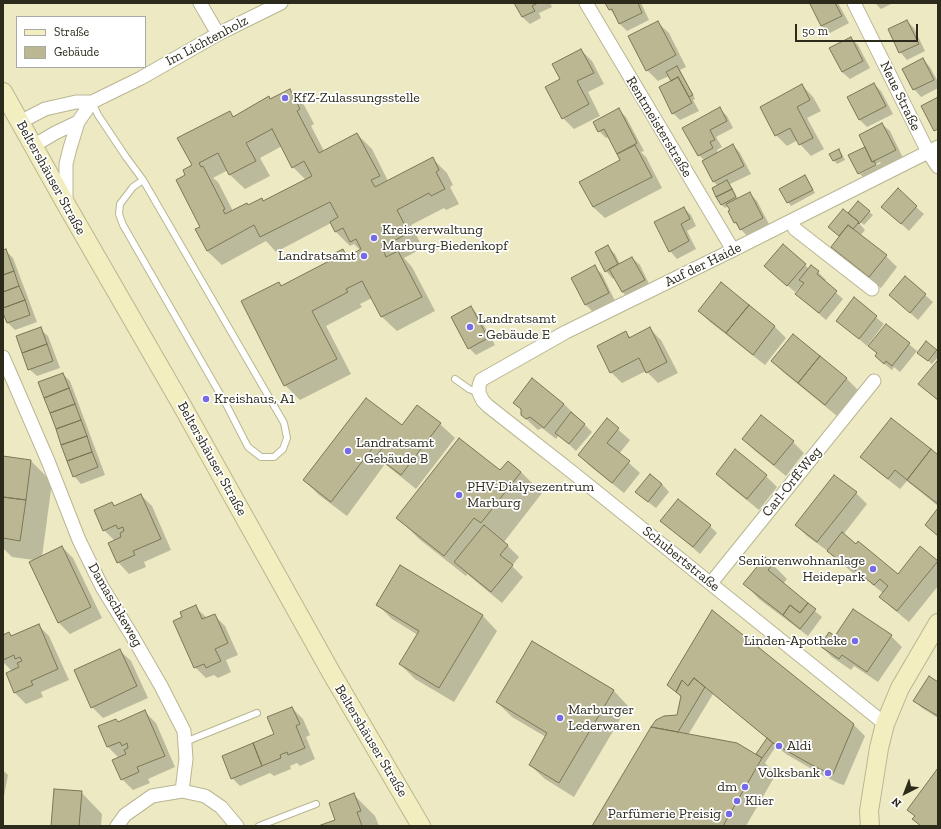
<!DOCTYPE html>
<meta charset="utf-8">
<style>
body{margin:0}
#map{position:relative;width:941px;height:829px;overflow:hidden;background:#ece9c3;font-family:"Zilla Slab",serif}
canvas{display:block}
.frame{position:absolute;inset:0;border:4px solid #2b2a1b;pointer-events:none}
.legend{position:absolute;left:16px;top:16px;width:130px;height:52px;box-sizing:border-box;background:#fff;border:1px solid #aaaaa4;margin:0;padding:5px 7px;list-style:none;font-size:12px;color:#2b2a1b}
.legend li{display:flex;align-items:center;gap:8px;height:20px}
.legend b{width:20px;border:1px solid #aaaaa4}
.north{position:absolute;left:885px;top:773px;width:40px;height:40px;-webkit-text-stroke:3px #fff;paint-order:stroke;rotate:222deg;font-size:11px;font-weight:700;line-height:16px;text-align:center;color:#2b2a1b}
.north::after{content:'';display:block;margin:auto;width:14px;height:18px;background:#2b2a1b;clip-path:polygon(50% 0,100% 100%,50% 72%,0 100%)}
.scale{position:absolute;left:795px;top:24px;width:123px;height:18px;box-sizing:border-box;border:2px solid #2b2a1b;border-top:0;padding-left:5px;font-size:12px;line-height:14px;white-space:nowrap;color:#2b2a1b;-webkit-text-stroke:3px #fff;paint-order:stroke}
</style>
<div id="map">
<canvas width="941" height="829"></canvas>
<div class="frame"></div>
<ul class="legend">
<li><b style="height:5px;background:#f3eebf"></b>Straße</li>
<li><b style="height:11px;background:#bbb793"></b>Gebäude</li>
</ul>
<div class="north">N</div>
<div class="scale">50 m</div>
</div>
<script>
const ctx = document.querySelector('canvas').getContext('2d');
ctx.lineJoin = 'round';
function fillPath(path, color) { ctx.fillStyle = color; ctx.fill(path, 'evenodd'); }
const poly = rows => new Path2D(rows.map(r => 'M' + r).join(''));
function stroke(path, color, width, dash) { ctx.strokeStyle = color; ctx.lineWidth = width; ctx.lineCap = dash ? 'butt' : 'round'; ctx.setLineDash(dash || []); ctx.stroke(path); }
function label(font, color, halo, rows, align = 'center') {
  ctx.font = font + ' "Zilla Slab",serif'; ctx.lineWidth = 3.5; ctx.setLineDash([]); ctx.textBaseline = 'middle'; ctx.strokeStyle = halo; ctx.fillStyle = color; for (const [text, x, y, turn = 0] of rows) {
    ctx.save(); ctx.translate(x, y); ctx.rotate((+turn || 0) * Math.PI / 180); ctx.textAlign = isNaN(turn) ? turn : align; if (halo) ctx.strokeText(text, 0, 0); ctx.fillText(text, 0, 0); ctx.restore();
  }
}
const shadow = poly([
 [515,3,550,3,552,7,539,13,541,18,530,24,522,17],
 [606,3,641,3,649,20,627,31,620,24],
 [815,3,838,3,849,23,830,33,822,26,812,5],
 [875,3,893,3,881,9],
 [907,21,914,28,925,51,907,60,900,52],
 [657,22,669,33,686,67,680,70,695,99,693,100,699,111,680,120,673,113,672,82,669,76,658,81,647,70],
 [851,38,858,45,870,68,850,79,842,72],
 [581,50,592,61,604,84,588,92,600,116,574,129,563,118,562,80],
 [923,59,930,67,938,82,938,88,921,97,914,89],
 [874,84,881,91,893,114,867,127,860,120,848,97],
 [802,85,813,97,821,111,807,118,824,149,811,156,800,144,798,140,787,146,776,135],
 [289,91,304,105,314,124,311,126,324,151,357,134,372,149,388,181,432,158,447,173,453,185,450,187,459,204,446,210,444,208,411,225,423,248,404,258,412,267,435,311,397,331,382,317,372,298,360,304,362,307,326,326,351,374,300,400,285,385,278,283,282,286,333,260,343,250,349,257,361,251,354,244,350,246,336,232,331,223,276,252,266,241,222,265,207,251,187,176,229,112,234,117,269,98,271,100],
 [282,146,293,167,306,180,264,201,262,199,249,206,247,204,233,211,218,182,213,178,228,170,230,175,245,189,270,176,260,158],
 [720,109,727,116,733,128,716,137,722,147,717,150,718,153,733,145,740,153,751,174,730,184,738,199,749,193,757,201,770,226,748,237,735,223,729,212,731,211,728,206,725,208,721,204,718,186,714,182,703,161,704,160,699,155,683,128],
 [619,110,626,117,644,151,641,152,646,157,662,188,605,218,593,207,581,182,622,161,609,137,606,138,599,131],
 [882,124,890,131,903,158,866,180,859,173,866,147],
 [880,162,881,163,860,174,860,172],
 [838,150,842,154,845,160,837,164,834,160],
 [805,176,808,180,815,193,791,206,788,202],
 [916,207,924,214,909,231,890,214],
 [684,208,691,215,696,226,687,231,696,249,677,259,670,251],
 [869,212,873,215,864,225,858,220,857,221,865,230,860,236,886,256,897,267,881,288,843,258,832,247,840,237,837,234,854,217],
 [608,247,615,254,620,264,632,258,640,265,651,288,630,299,622,292,615,278,613,279,606,271],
 [5,250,13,258,37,322,15,330,8,323,3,310,3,251],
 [805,265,809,269,811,267,818,272,826,280,824,282,843,299,826,320,796,294,801,288,800,287,795,292,773,273],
 [594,267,602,274,615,301,593,312,586,305,572,278],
 [721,284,775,327,786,338,765,365,710,322,699,311],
 [890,295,925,295,933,302,918,320],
 [854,299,884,324,867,346,837,320],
 [471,307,478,315,495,345,476,355,469,348],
 [886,325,917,351,900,372,894,367,892,370,883,363,878,354,869,346],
 [40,329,48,336,60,368,37,376,29,369],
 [650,329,661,340,678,373,658,383,646,371,622,383,611,372,626,333,631,338],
 [794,335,847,379,858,390,837,416,783,372,772,361],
 [927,343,938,353,938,357,932,364,922,356],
 [938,361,938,401,919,384],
 [63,374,70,381,105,475,81,484,74,476],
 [514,403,564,404,592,432,576,451,559,435,556,439,542,428,538,430,522,415,522,410],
 [607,420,630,440,619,454,640,473,624,493,590,466,579,455],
 [440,424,455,438,416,489,385,464,347,516,319,495,304,480,402,426],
 [743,439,793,442,804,453,786,476,754,450],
 [938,456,938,506,907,481,900,489,873,468,862,457],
 [3,457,31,461,52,482,42,557,62,547,73,558,102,618,70,634,59,623,34,560,12,557,3,548],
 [500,472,521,472,542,493,504,542,519,557,512,566,523,577,502,603,467,574,466,576,419,539,398,518],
 [717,473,766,476,777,487,759,510,728,485],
 [834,476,856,493,867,504,843,535,898,575,920,548,938,562,938,586,909,622,892,608,881,597,884,594,856,571,854,574,829,552,807,536,796,525],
 [662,484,669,492,656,508,644,499],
 [141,495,152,506,171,550,144,562,146,567,129,574,118,562,115,541,104,530,112,503,115,506],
 [662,521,710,526,717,533,700,554],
 [772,564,787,579,783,584,822,617,808,636,759,599,745,584],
 [400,567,483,616,497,631,454,702,415,679,400,664,418,635,392,619,378,605],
 [195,607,207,618,214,615,225,626,238,655,226,660,231,672,218,678,214,675,206,678,195,667],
 [712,611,854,725,865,736,844,785,840,784,822,775,786,754,776,746,765,763,776,774,746,826,593,826,652,727,657,721,678,716,682,698,668,685],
 [713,694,768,739,757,754,761,759,737,744,688,735],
 [38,625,49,636,69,680,41,692,43,697,26,704,15,693,7,673,12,671,3,662,3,636,9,633,12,636],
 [891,636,902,647,878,682,854,666,851,670,832,657,821,646,835,637],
 [532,643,614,691,628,706,574,797,545,779,530,765,546,737,512,717,497,702],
 [119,650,131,661,148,698,103,718,92,707],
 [938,683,938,718,922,708,915,701],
 [292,708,303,719,310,735,306,737,315,759,300,766,297,763,290,766,291,769,274,776,270,773,240,786,232,778,276,735],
 [145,712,156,723,175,767,148,779,150,783,133,790,122,779,119,758,108,747,99,727,119,723],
 [3,770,8,775,3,801],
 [81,792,102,814,101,826,52,826],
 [354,795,375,816,379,826,321,826,336,820]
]);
const building = poly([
 [514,3,538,3,532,6,535,11,522,17,514,3],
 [605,3,638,3,642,13,619,24,612,9,609,10,605,3],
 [813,3,835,3,842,16,821,26,810,4,813,3],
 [907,20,919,44,899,53,888,29,907,20],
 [658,21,676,55,646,71,628,36,658,21],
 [851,37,863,61,842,72,829,48,851,37],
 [581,49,594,73,577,81,589,104,562,119,545,87,560,79,552,64,581,49],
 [923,58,934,80,913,90,902,69,923,58],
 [677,66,693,95,689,97,678,77,671,81,666,72,677,66],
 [678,77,692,103,672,114,659,87,678,77],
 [874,83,886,106,859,120,847,97,874,83],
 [802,84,810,100,797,107,813,138,799,145,790,128,775,136,760,107,802,84],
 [290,89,300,109,297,111,319,153,357,133,380,176,371,180,375,187,433,157,439,170,436,172,445,189,431,196,429,193,397,210,409,233,382,247,386,257,398,251,422,297,381,317,362,281,346,289,348,292,312,311,337,359,284,386,241,301,279,282,281,286,331,260,329,256,343,249,347,257,361,249,356,239,350,242,343,228,335,232,330,222,338,217,330,202,260,237,254,225,207,251,195,229,200,227,176,180,185,175,183,170,192,165,177,138,230,111,233,117,269,96,270,99,290,89],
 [272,129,292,168,304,161,312,176,263,201,262,198,248,205,247,203,225,214,223,210,225,209,203,166,201,167,199,163,218,153,229,175,256,161,246,143,272,129],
 [938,97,938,129,934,131,921,106,938,97],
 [720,107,727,121,710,130,715,140,710,142,713,148,698,156,682,128,720,107],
 [619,108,637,143,617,154,604,129,598,132,593,122,619,108],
 [882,123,896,150,872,162,859,135,882,123],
 [733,144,744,166,713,182,702,161,733,144],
 [635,145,652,177,593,207,579,182,620,160,617,154,635,145],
 [865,147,872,162,874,161,876,165,858,174,848,155,865,147],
 [839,149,842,157,833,161,829,154,839,149],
 [805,175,813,190,787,203,779,189,805,175],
 [727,180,732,189,716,197,712,188,727,180],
 [898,188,917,206,901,224,881,207,898,188],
 [732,189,736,197,721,205,716,197,732,189],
 [750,192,763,218,740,230,736,222,734,223,728,211,730,210,726,204,750,192],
 [858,201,870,211,859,224,858,223,859,222,848,213,858,201],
 [684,207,690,219,681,224,689,241,669,252,654,222,684,207],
 [843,209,859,222,853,229,848,225,839,236,828,227,843,209],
 [848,225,887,255,869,277,831,247,848,225],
 [783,244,806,264,787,286,764,266,783,244],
 [608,245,618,264,605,272,595,252,608,245],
 [6,249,14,271,3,275,3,250,6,249],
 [632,257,645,280,622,292,609,269,632,257],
 [595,265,609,293,585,305,571,278,595,265],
 [811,265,819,271,817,274,837,291,819,313,795,294,804,283,799,280,811,265],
 [14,271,19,286,3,292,3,275,14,271],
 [905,276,926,294,910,313,889,295,905,276],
 [721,282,749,305,726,333,698,311,721,282],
 [19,286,25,300,3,308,3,292,19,286],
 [854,297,877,316,859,339,836,321,854,297],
 [25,300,30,315,7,323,3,313,3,308,25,300],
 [749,305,775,326,753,355,726,333,749,305],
 [471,306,488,338,468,349,451,317,471,306],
 [886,324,910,343,892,366,886,361,884,364,875,356,877,353,868,346,886,324],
 [41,327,47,344,22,353,16,336,41,327],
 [650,327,667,362,646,373,639,358,610,373,597,346,626,331,629,338,650,327],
 [793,334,820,356,798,383,771,361,793,334],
 [926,341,937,350,928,361,917,353,926,341],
 [47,344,53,361,28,370,22,353,47,344],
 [820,356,847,378,825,405,798,383,820,356],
 [938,360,938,400,918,384,938,360],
 [63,373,69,388,44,398,38,382,63,373],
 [532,378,564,404,544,428,530,417,526,419,521,415,521,409,513,403,532,378],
 [69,388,75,404,50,413,44,398,69,388],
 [366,398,402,425,417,405,441,423,401,475,376,456,384,446,378,441,331,502,303,480,366,398],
 [75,404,81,420,56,429,50,413,75,404],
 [571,412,585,424,569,444,555,433,571,412],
 [761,415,794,441,774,465,742,439,761,415],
 [607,418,619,428,607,443,630,461,612,483,578,455,607,418],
 [891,418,931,449,907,480,895,470,888,479,860,457,891,418],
 [81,420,87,436,61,445,56,429,81,420],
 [87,436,92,452,67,461,61,445,87,436],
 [459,438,500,470,508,461,521,472,481,523,474,518,444,556,396,518,459,438],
 [735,449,767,475,747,499,716,474,735,449],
 [931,449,938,455,938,504,907,480,931,449],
 [92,452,98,467,73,477,67,461,92,452],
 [3,456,31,460,26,500,3,497,3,456],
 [650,474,662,484,648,502,635,492,650,474],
 [834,475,857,492,817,542,795,525,834,475],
 [141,494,161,539,133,551,135,555,117,563,108,543,121,537,120,533,124,531,123,527,118,529,116,525,103,531,94,510,112,502,114,506,141,494],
 [3,497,26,500,20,541,3,538,3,497],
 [678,499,711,525,693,547,660,521,678,499],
 [938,508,938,536,925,525,938,508],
 [484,525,508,545,500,555,513,565,491,592,454,562,484,525],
 [842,532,856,544,858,541,898,574,920,546,938,561,897,611,879,597,888,586,880,579,874,585,844,561,842,563,827,551,842,532],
 [62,546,91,607,58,623,29,562,62,546],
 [765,557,773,564,768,570,808,603,800,613,790,605,783,615,743,584,765,557],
 [400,565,483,615,439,688,399,664,419,631,376,605,400,565],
 [808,603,816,609,800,629,783,615,790,605,800,613,808,603],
 [196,605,202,619,215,614,228,643,215,649,221,661,206,668,204,664,194,668,173,621,182,617,180,612,196,605],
 [853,609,892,635,867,672,842,655,839,659,820,646,829,632,835,636,853,609],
 [712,610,854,724,833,774,828,773,810,764,773,743,694,678,688,686,682,680,676,692,667,685,712,610],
 [39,624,58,669,31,681,33,685,14,693,6,673,19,667,17,663,22,661,20,657,15,659,14,655,3,660,3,635,9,632,11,636,39,624],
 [532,641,614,690,559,783,529,765,547,733,496,702,532,641],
 [120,649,137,686,91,708,74,670,120,649],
 [929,676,938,682,938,716,913,701,929,676],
 [694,678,705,687,678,732,651,727,656,720,664,716,677,715,681,696,676,692,682,680,688,686,694,678],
 [292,707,300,724,296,726,305,748,288,755,287,752,280,755,281,758,262,766,253,743,274,734,267,717,292,707],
 [145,710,165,756,137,767,139,772,121,780,112,760,126,754,124,750,128,748,127,743,122,746,120,742,107,747,98,726,116,719,118,722,145,710],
 [651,727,737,743,762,758,723,826,592,826,651,727],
 [767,738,773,743,762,758,756,754,767,738],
 [253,743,262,766,231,779,222,756,253,743],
 [938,768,938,826,921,826,912,819,915,816,907,810,938,768],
 [54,789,82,791,79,826,51,826,54,789],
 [354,793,361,811,357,812,362,826,318,826,335,820,329,803,354,793]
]);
const lane = poly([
 [92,102,98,115,126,157,143,180,284,423,287,438,283,449,274,457,261,457,248,447,227,406,123,225,119,214,120,204,133,187,143,180],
 [455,379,469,389,479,393],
 [185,742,257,713],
 [259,826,316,804]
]);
const street = poly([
 [200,3,218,34],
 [586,3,733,250],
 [854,3,928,152,938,167],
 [20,122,45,109,76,102,92,102],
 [33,146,55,133,78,122],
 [66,202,66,164,70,148,78,122,92,102,141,78,218,34,281,3],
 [791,221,795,229,872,289],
 [3,357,48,461,79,540,102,587,131,634,161,686,184,731,186,759,182,791],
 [711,583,874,381],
 [885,724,572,472,488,406,483,401,479,393,479,386,481,380,566,332,733,250,938,147],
 [117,826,125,815,152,796,182,791,205,796,221,807,237,826]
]);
const secondary = poly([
 [3,92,67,206,180,402,332,674,421,826],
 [870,826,869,811,873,786,879,748,885,724,900,688,938,623]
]);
const markers = [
 [285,98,4,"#756be6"],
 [374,238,4,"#756be6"],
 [364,256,4,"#756be6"],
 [470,327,4,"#756be6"],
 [206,399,4,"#756be6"],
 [348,451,4,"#756be6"],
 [459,495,4,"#756be6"],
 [873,569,4,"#756be6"],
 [855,641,4,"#756be6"],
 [560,718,4,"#756be6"],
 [779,746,4,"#756be6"],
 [828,773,4,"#756be6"],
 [745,787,4,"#756be6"],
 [737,801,4,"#756be6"],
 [729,814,4,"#756be6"]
];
const streetNames = [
 ["Im Lichtenholz",207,41,-28],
 ["Neue Straße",900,96,64],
 ["Rentmeisterstraße",659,127,59],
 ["Beltershäuser Straße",51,178,61],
 ["Auf der Haide",703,265,-26],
 ["Beltershäuser Straße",212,459,61],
 ["Carl-Orff-Weg",792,482,-51],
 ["Schubertstraße",681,559,39],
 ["Damaschkeweg",115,605,60],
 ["Beltershäuser Straße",371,741,59]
];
const poiNames = [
 ["KfZ-Zulassungsstelle",293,98],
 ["Kreisverwaltung",382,230],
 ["Marburg-Biedenkopf",382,246],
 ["Landratsamt",356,256,"right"],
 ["Landratsamt",478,319],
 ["- Gebäude E",478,335],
 ["Kreishaus, A1",214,399],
 ["Landratsamt",356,443],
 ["- Gebäude B",356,459],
 ["PHV-Dialysezentrum",467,487],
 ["Marburg",467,503],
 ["Seniorenwohnanlage",865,561,"right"],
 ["Heidepark",865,577,"right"],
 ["Linden-Apotheke",847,641,"right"],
 ["Marburger",568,710],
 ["Lederwaren",568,726],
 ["Aldi",787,746],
 ["Volksbank",820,773,"right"],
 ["dm",737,787,"right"],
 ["Klier",745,801],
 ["Parfümerie Preisig",721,814,"right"]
];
fillPath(shadow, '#0003');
fillPath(building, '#bbb793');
stroke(building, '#7a7755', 1);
stroke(lane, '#b9b692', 8);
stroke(street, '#b9b692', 15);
stroke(secondary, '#b9b692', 20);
stroke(lane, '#fff', 6);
stroke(street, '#fff', 13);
stroke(secondary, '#f3eebf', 18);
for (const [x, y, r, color] of markers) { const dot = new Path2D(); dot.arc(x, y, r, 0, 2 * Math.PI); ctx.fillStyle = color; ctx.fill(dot); stroke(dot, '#fff', 1.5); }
label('14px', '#2b2a1b', '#fff', streetNames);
label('14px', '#2b2a1b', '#fff', poiNames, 'left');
</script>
